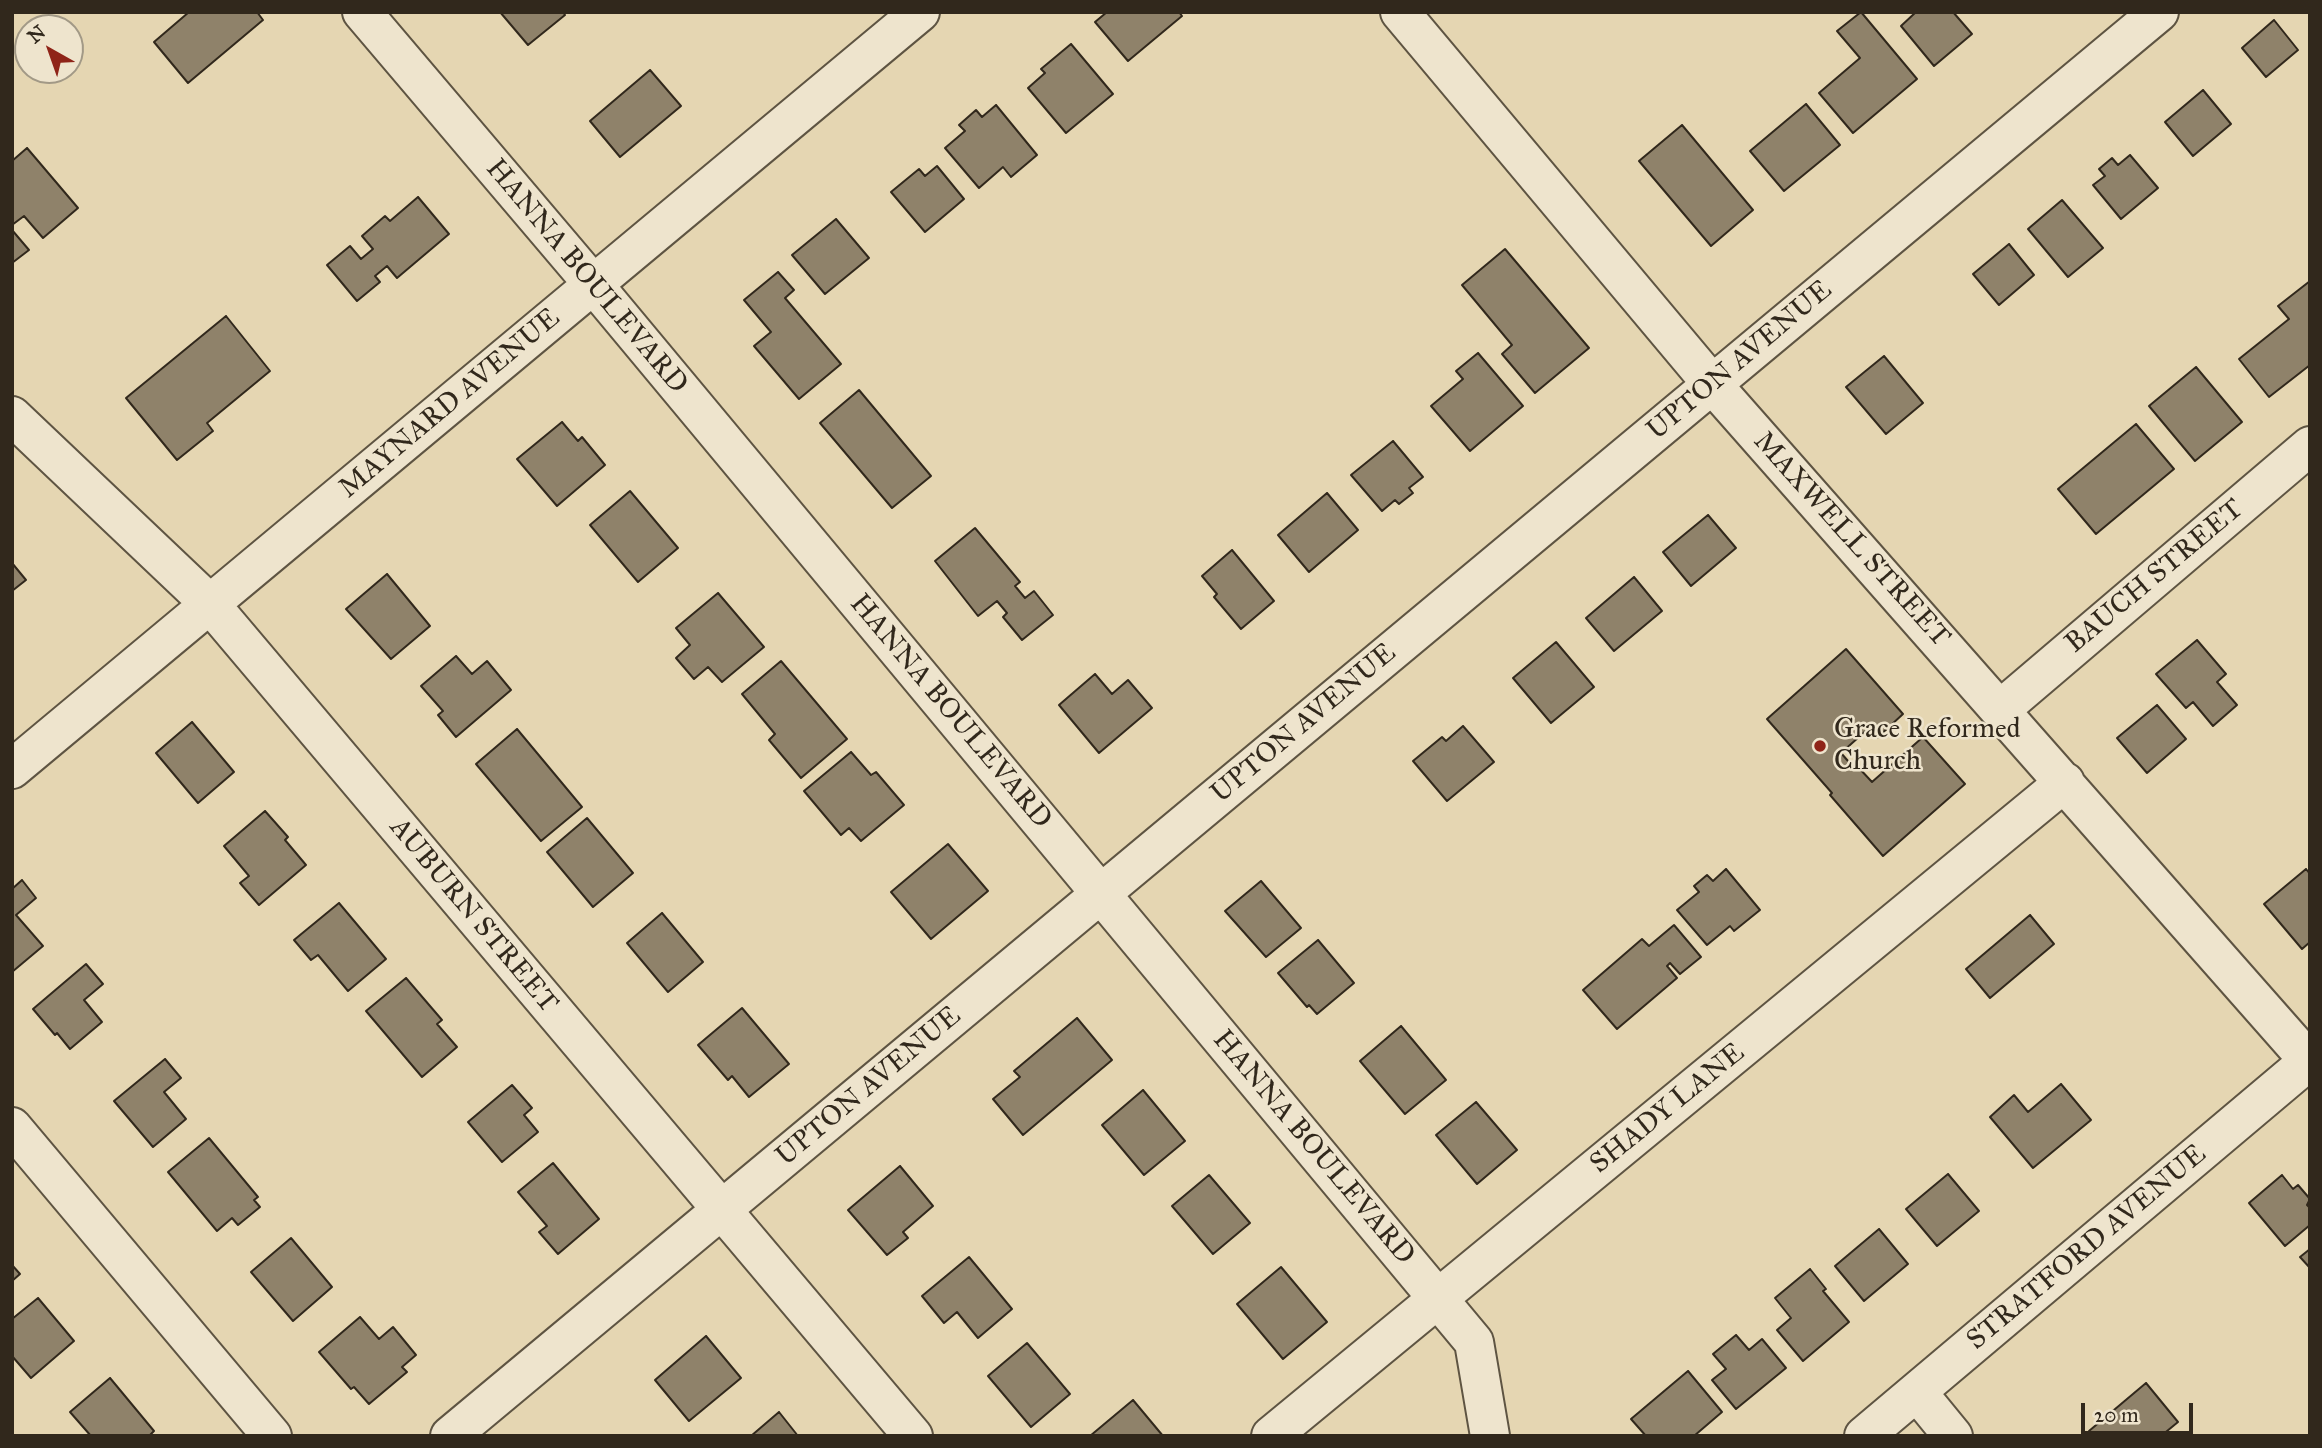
<!DOCTYPE html>
<style>
body{margin:0}
#map{position:relative;width:2322px;height:1448px;overflow:hidden;background:#e5d6b2;font-family:"IM FELL Great Primer",serif}
canvas{display:block}
.frame{position:absolute;inset:0;border:14px solid #31281c;pointer-events:none}
.north{position:absolute;left:14px;top:14px;width:70px;height:70px;box-sizing:border-box;background:#eee4cd;border:2px solid #a29986;border-radius:50%;rotate:320deg;font-size:19px;font-weight:700;line-height:28px;text-align:center;color:#31281c}
.north::after{content:'';display:block;margin:auto;width:24px;height:32px;background:#8f2418;clip-path:polygon(50% 0,100% 100%,50% 72%,0 100%)}
.scale{position:absolute;left:2081px;top:1403px;width:112px;height:32px;box-sizing:border-box;border:4px solid #31281c;border-top:0;padding-left:9px;font-size:21px;line-height:24px;white-space:nowrap;color:#31281c;-webkit-text-stroke:5px #eee4cd;paint-order:stroke}
</style>
<div id="map">
<canvas width="2322" height="1448"></canvas>
<div class="frame"></div>
<div class="north">N</div>
<div class="scale">20 m</div>
</div>
<script>
const ctx = document.querySelector('canvas').getContext('2d');
ctx.lineJoin = 'round';
function fillPath(path, color) { ctx.fillStyle = color; ctx.fill(path, 'evenodd'); }
const poly = rows => new Path2D(rows.map(r => 'M' + r).join(''));
function stroke(path, color, width, dash) { ctx.strokeStyle = color; ctx.lineWidth = width; ctx.lineCap = dash ? 'butt' : 'round'; ctx.setLineDash(dash || []); ctx.stroke(path); }
function label(font, color, halo, rows, align = 'center') {
  ctx.font = font + ' "IM FELL Great Primer",serif'; ctx.lineWidth = 5; ctx.setLineDash([]); ctx.textBaseline = 'middle'; ctx.strokeStyle = halo; ctx.fillStyle = color; for (const [text, x, y, turn = 0] of rows) {
    ctx.save(); ctx.translate(x, y); ctx.rotate((+turn || 0) * Math.PI / 180); ctx.textAlign = isNaN(turn) ? turn : align; if (halo) ctx.strokeText(text, 0, 0); ctx.fillText(text, 0, 0); ctx.restore();
  }
}
const building = poly([
 [189,12,257,12,263,20,188,83,154,42,189,12],
 [500,12,563,12,565,15,528,45,500,12],
 [1107,12,1179,12,1182,16,1128,61,1095,22,1107,12],
 [1861,12,1917,79,1853,133,1819,93,1860,58,1837,31,1861,12],
 [1916,12,1953,12,1972,34,1934,66,1901,26,1916,12],
 [2274,20,2298,50,2266,77,2242,48,2274,20],
 [1071,44,1113,94,1066,133,1028,88,1045,73,1041,69,1071,44],
 [650,70,681,106,620,157,590,121,650,70],
 [2203,90,2231,124,2193,156,2165,122,2203,90],
 [1806,104,1840,145,1784,191,1750,151,1806,104],
 [996,105,1037,155,1011,177,1003,167,979,188,945,148,965,131,959,125,976,110,982,117,996,105],
 [1682,125,1753,210,1711,246,1639,161,1682,125],
 [27,148,78,208,43,238,24,216,12,225,12,161,27,148],
 [2130,155,2158,188,2121,219,2093,185,2105,176,2099,169,2112,158,2118,165,2130,155],
 [937,166,964,199,925,232,891,192,919,169,925,176,937,166],
 [418,197,449,234,397,278,387,266,375,276,380,282,357,301,327,265,350,246,361,259,373,249,362,236,385,216,390,221,418,197],
 [2062,200,2103,248,2068,277,2028,229,2062,200],
 [836,219,869,258,825,294,792,255,836,219],
 [12,230,29,250,12,263,12,230],
 [2009,244,2034,275,1999,305,1973,274,2009,244],
 [1505,249,1589,348,1535,393,1502,354,1512,345,1462,285,1505,249],
 [778,272,794,290,785,298,841,364,799,399,754,346,771,332,744,300,778,272],
 [2310,281,2310,365,2269,397,2239,359,2289,319,2278,306,2310,281],
 [226,316,270,371,207,423,213,431,177,460,126,398,226,316],
 [1478,353,1523,406,1470,451,1431,406,1463,379,1456,371,1478,353],
 [1884,356,1923,403,1886,434,1846,387,1884,356],
 [2196,367,2242,422,2195,461,2149,406,2196,367],
 [859,390,931,476,892,508,820,423,859,390],
 [562,422,578,441,582,437,605,465,557,506,517,459,562,422],
 [2136,424,2174,469,2096,534,2058,489,2136,424],
 [1393,441,1423,477,1409,488,1413,493,1399,504,1395,500,1382,511,1351,475,1393,441],
 [630,491,678,548,638,582,590,525,630,491],
 [1327,493,1358,530,1309,572,1278,535,1327,493],
 [1708,515,1736,548,1691,586,1663,552,1708,515],
 [975,528,1020,582,1015,586,1025,598,1034,591,1053,615,1022,640,1003,617,1007,613,997,601,978,616,935,561,975,528],
 [1232,550,1274,601,1241,629,1214,597,1217,594,1202,576,1232,550],
 [12,563,26,580,12,591,12,563],
 [387,574,430,626,391,659,346,609,387,574],
 [1634,577,1662,611,1614,651,1586,618,1634,577],
 [718,593,764,647,722,682,708,667,694,679,676,658,690,645,676,628,718,593],
 [2197,640,2226,674,2217,682,2237,705,2213,726,2193,702,2186,708,2156,674,2197,640],
 [1556,642,1594,687,1551,723,1513,678,1556,642],
 [1846,649,1903,714,1877,738,1869,728,1841,753,1855,769,1858,767,1872,782,1923,737,1965,784,1883,856,1830,795,1832,793,1767,719,1846,649],
 [456,656,472,674,487,661,511,690,456,737,438,715,443,711,421,686,456,656],
 [781,661,847,739,801,778,769,740,775,734,742,694,781,661],
 [1095,674,1112,694,1128,680,1152,708,1099,753,1059,705,1095,674],
 [2157,705,2186,739,2147,773,2117,738,2157,705],
 [192,722,234,772,198,803,156,753,192,722],
 [1463,726,1494,762,1447,801,1413,761,1442,737,1446,741,1463,726],
 [517,729,582,807,541,841,476,764,517,729],
 [851,752,871,775,876,772,904,805,861,841,849,828,841,835,804,791,851,752],
 [265,811,288,837,285,840,306,865,259,905,240,883,249,876,224,846,265,811],
 [587,818,633,873,593,907,547,852,587,818],
 [948,844,988,891,931,939,891,892,948,844],
 [1726,869,1760,910,1734,931,1730,926,1707,945,1677,910,1699,892,1694,886,1707,875,1713,881,1726,869],
 [2306,869,2310,874,2310,942,2302,949,2264,904,2306,869],
 [22,880,36,898,16,915,43,946,12,972,12,889,22,880],
 [1261,881,1301,928,1266,957,1225,911,1261,881],
 [339,903,386,959,348,991,318,955,311,960,294,940,339,903],
 [662,913,703,962,668,992,627,943,662,913],
 [2030,915,2054,944,1990,998,1966,969,2030,915],
 [1674,925,1701,957,1680,974,1670,963,1667,966,1677,978,1617,1029,1583,990,1642,939,1649,946,1674,925],
 [1318,940,1354,983,1317,1014,1309,1005,1307,1007,1278,973,1318,940],
 [86,964,103,984,84,1000,102,1022,70,1049,57,1033,55,1035,33,1009,86,964],
 [406,978,442,1020,437,1024,457,1047,422,1077,366,1011,406,978],
 [742,1008,789,1064,749,1097,732,1076,728,1080,698,1045,742,1008],
 [1077,1018,1112,1060,1023,1135,993,1099,1020,1077,1014,1071,1077,1018],
 [1401,1026,1446,1080,1405,1114,1360,1061,1401,1026],
 [165,1059,181,1078,164,1092,186,1119,153,1147,114,1101,165,1059],
 [2061,1084,2091,1120,2033,1168,1990,1117,2014,1095,2028,1112,2061,1084],
 [512,1085,532,1108,524,1115,538,1132,502,1162,468,1122,512,1085],
 [1143,1090,1185,1141,1144,1175,1102,1125,1143,1090],
 [1476,1102,1517,1150,1477,1184,1436,1135,1476,1102],
 [209,1138,258,1197,254,1200,260,1207,238,1225,232,1218,217,1231,168,1172,209,1138],
 [553,1163,599,1219,558,1254,539,1232,547,1226,518,1192,553,1163],
 [900,1166,933,1206,903,1232,908,1238,887,1255,848,1210,900,1166],
 [1948,1174,1979,1211,1937,1246,1906,1209,1948,1174],
 [1209,1175,1250,1223,1213,1254,1172,1206,1209,1175],
 [2282,1175,2293,1189,2298,1185,2310,1199,2307,1205,2310,1208,2310,1225,2285,1246,2249,1203,2282,1175],
 [1879,1229,1908,1264,1864,1301,1835,1266,1879,1229],
 [291,1238,332,1287,293,1321,251,1272,291,1238],
 [2310,1249,2310,1268,2300,1257,2310,1249],
 [969,1257,1012,1309,978,1338,957,1312,944,1323,922,1296,969,1257],
 [12,1265,20,1274,12,1281,12,1265],
 [1281,1267,1327,1322,1283,1359,1237,1304,1281,1267],
 [1810,1269,1826,1289,1823,1291,1849,1322,1803,1361,1777,1330,1791,1318,1775,1298,1810,1269],
 [38,1298,74,1341,31,1378,12,1356,12,1319,38,1298],
 [360,1317,379,1339,393,1327,416,1355,402,1367,407,1372,369,1404,354,1387,351,1389,319,1352,360,1317],
 [1736,1335,1749,1350,1762,1339,1786,1368,1736,1409,1712,1380,1726,1369,1713,1354,1736,1335],
 [706,1336,741,1378,689,1421,655,1380,706,1336],
 [1027,1343,1070,1394,1031,1427,988,1376,1027,1343],
 [1688,1371,1722,1412,1694,1436,1646,1436,1631,1419,1688,1371],
 [110,1378,154,1431,149,1436,91,1436,70,1412,110,1378],
 [2146,1383,2178,1422,2161,1436,2093,1436,2089,1431,2146,1383],
 [1133,1400,1163,1436,1090,1436,1133,1400],
 [779,1412,798,1436,751,1436,779,1412]
]);
const minor = poly([
 [362,12,593,284,1474,1342,1490,1436],
 [1400,12,1712,384,2310,1062],
 [12,416,210,604,913,1436],
 [2001,709,2310,446],
 [12,769,920,12],
 [12,1127,272,1436],
 [1917,1392,1953,1436],
 [450,1436,2159,12],
 [1271,1436,2065,782],
 [1864,1436,2310,1060]
]);
const markers = [
 [1820,746,7,"#8f2418"]
];
const streetNames = [
 ["HANNA BOULEVARD",586,277,50],
 ["UPTON AVENUE",1740,361,-40],
 ["MAYNARD AVENUE",450,404,-40],
 ["MAXWELL STREET",1851,540,48],
 ["BAUCH STREET",2155,577,-40],
 ["HANNA BOULEVARD",950,712,50],
 ["UPTON AVENUE",1304,724,-40],
 ["AUBURN STREET",473,916,50],
 ["UPTON AVENUE",869,1087,-40],
 ["SHADY LANE",1668,1109,-39],
 ["HANNA BOULEVARD",1313,1148,50],
 ["STRATFORD AVENUE",2087,1248,-40]
];
const poiNames = [
 ["Grace Reformed",1834,730],
 ["Church",1834,762]
];
fillPath(building, '#8f826a');
stroke(building, '#31281c', 2);
stroke(minor, '#5e5442', 42);
stroke(minor, '#eee4cd', 38);
for (const [x, y, r, color] of markers) { const dot = new Path2D(); dot.arc(x, y, r, 0, 2 * Math.PI); ctx.fillStyle = color; ctx.fill(dot); stroke(dot, '#eee4cd', 2.5); }
label('28px', '#31281c', '#eee4cd', streetNames);
label('28px', '#31281c', '#eee4cd', poiNames, 'left');
</script>
